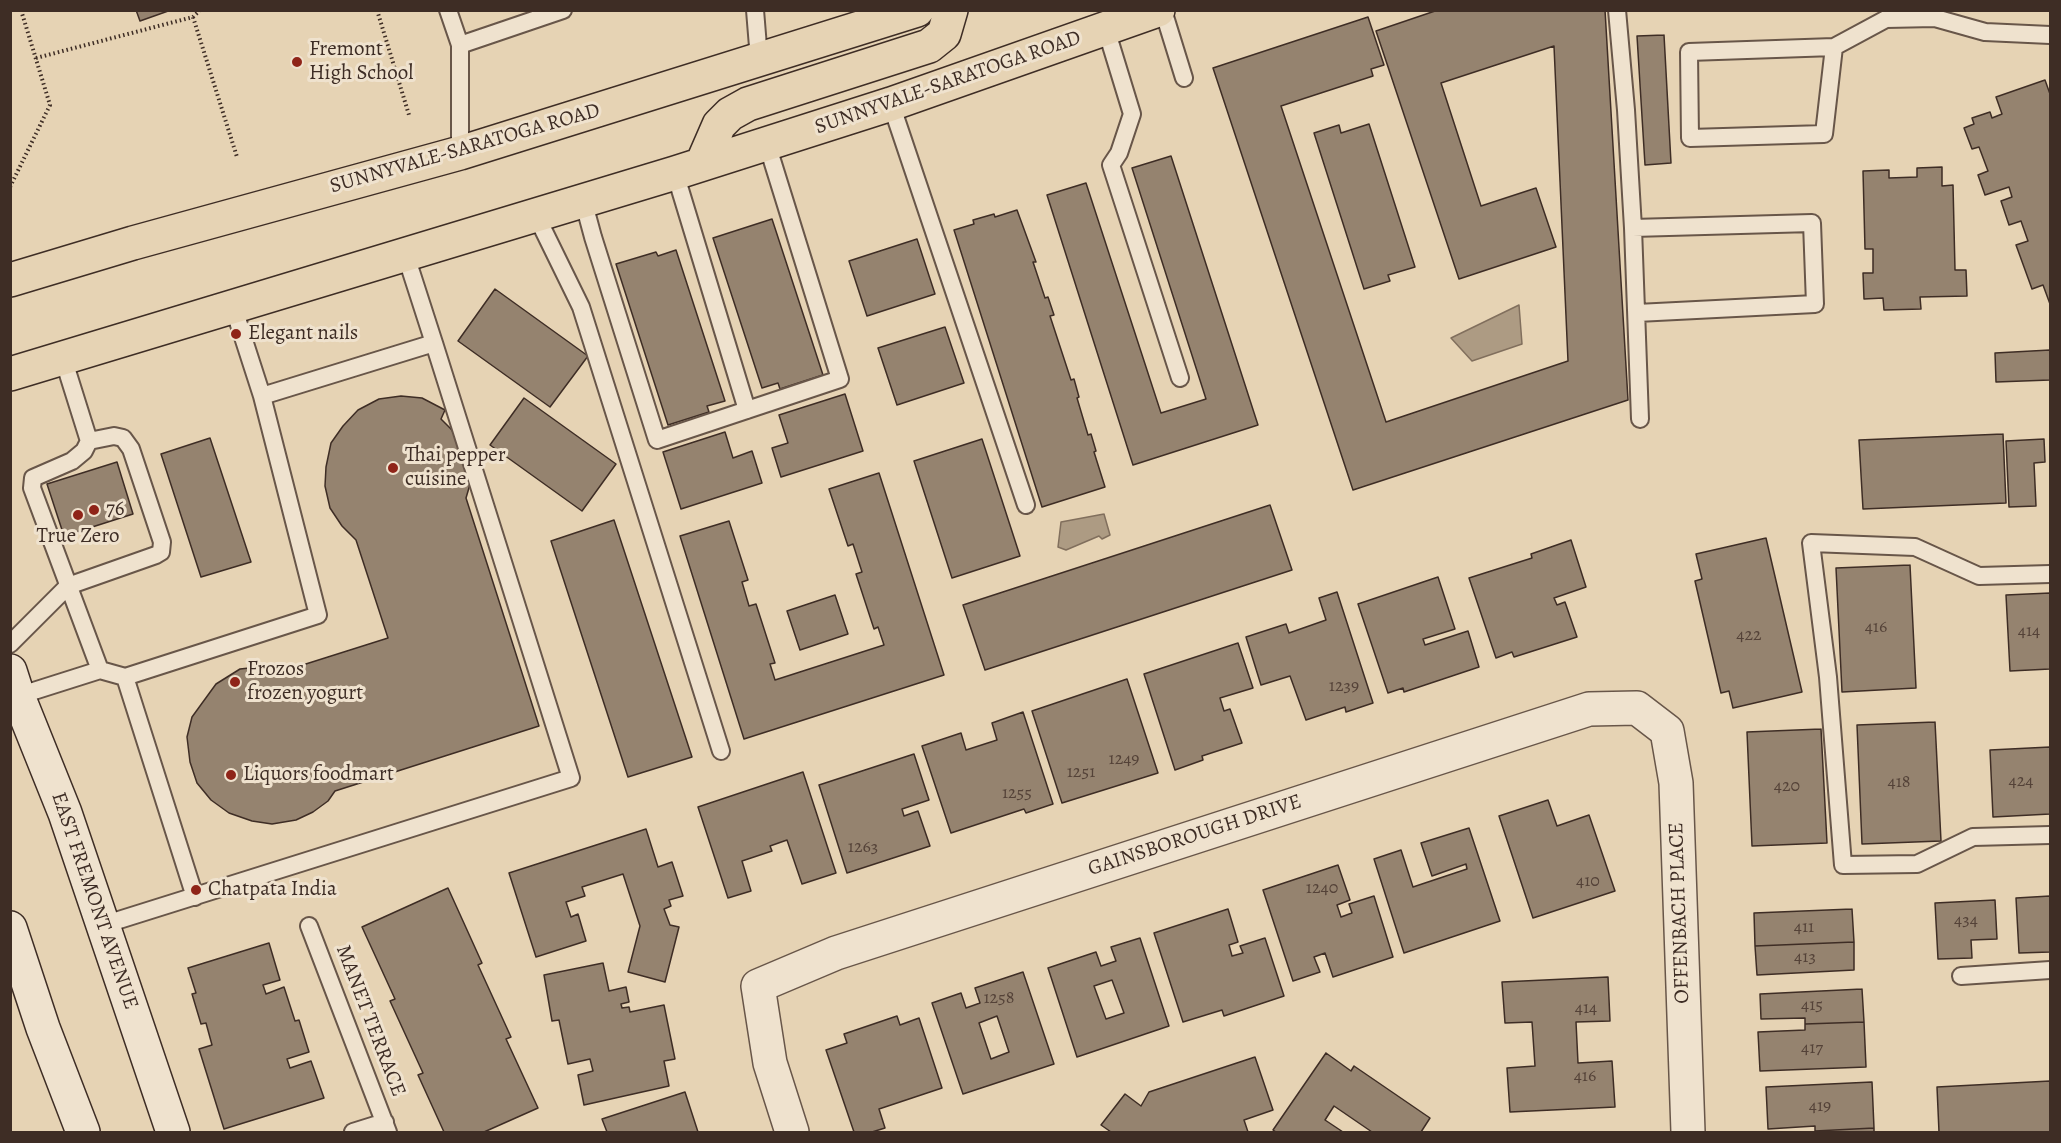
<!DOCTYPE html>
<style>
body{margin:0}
#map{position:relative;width:2061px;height:1143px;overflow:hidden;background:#e6d3b4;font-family:Alegreya,serif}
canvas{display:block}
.frame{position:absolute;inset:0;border:12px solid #3e2d25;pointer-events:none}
</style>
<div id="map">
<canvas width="2061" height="1143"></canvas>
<div class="frame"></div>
</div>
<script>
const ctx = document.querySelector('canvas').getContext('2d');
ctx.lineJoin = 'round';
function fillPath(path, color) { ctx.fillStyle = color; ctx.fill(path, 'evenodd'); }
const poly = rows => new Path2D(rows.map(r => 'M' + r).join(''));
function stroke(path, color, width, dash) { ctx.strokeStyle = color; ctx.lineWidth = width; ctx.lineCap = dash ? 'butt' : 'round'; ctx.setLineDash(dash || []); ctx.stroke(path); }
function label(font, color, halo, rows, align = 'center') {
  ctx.font = font + ' Alegreya,serif'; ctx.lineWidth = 6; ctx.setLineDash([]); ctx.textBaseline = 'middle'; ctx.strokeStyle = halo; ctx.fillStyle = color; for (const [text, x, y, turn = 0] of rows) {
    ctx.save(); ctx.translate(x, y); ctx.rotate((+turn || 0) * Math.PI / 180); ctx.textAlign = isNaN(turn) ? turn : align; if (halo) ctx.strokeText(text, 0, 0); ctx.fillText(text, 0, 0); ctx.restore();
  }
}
const water = poly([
 [1519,305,1522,344,1472,361,1451,338,1519,305],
 [1104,514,1110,535,1102,539,1099,536,1066,550,1058,547,1061,522,1104,514]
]);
const building = poly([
 [136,10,171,10,140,21,136,10],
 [1438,10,1605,10,1628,400,1353,490,1213,68,1368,17,1384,65,1371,69,1373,76,1281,106,1386,422,1568,361,1554,46,1441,83,1481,206,1536,188,1556,247,1459,279,1376,31,1438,10],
 [1664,35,1671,163,1645,165,1637,36,1664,35],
 [2045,80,2050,94,2050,304,2043,285,2032,289,2016,245,2028,241,2021,221,2009,225,2001,201,2012,197,2009,187,1985,195,1978,175,1988,171,1979,147,1972,149,1964,128,1974,124,1972,118,1990,112,1992,118,2002,114,1996,97,2045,80],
 [1369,124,1415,267,1388,275,1390,281,1364,289,1314,133,1339,125,1341,133,1369,124],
 [1171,156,1258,425,1133,465,1047,195,1086,183,1161,413,1206,399,1132,168,1171,156],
 [1942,167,1942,186,1953,185,1955,270,1966,270,1967,296,1920,297,1921,309,1884,310,1883,298,1864,299,1863,273,1873,273,1873,249,1865,249,1863,171,1889,170,1889,178,1917,177,1917,168,1942,167],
 [1017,210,1036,262,1033,262,1045,298,1048,297,1054,315,1050,316,1071,380,1074,379,1079,397,1077,398,1088,435,1091,434,1096,451,1094,452,1105,487,1042,507,954,230,974,224,973,220,994,214,995,217,1017,210],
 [772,219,823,375,780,389,778,383,762,388,713,238,772,219],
 [917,239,935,294,867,316,849,261,917,239],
 [676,250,725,401,707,406,709,412,668,425,616,264,656,252,658,256,676,250],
 [495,289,588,356,550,407,458,341,495,289],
 [945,327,964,383,897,405,878,348,945,327],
 [2050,350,2050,380,1996,382,1995,353,2050,350],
 [845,394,863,451,781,477,772,448,788,443,779,415,845,394],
 [401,396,422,398,445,410,441,419,451,429,462,445,471,481,466,498,539,726,335,791,328,801,313,812,296,820,272,824,252,821,229,813,211,800,197,783,190,762,187,737,192,717,216,684,240,669,268,666,290,669,388,638,356,540,342,526,330,508,325,486,326,467,331,443,343,426,358,410,379,399,401,396],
 [524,398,616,464,582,511,490,445,524,398],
 [725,432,733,458,752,451,762,483,681,509,663,452,725,432],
 [2003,434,2006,503,1863,509,1859,440,2003,434],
 [210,438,251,562,201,577,161,454,210,438],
 [982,439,1020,556,952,578,914,461,982,439],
 [2044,439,2045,462,2034,463,2036,506,2009,507,2006,441,2044,439],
 [117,462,133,514,64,536,47,484,117,462],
 [879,473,944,675,744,739,680,536,729,521,748,580,742,582,749,606,756,604,775,663,770,664,775,680,884,645,878,627,874,629,856,574,862,572,853,544,848,546,829,489,879,473],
 [1270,505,1292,570,985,670,963,605,1270,505],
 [614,520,692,757,628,777,551,541,614,520],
 [1766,538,1802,692,1733,708,1729,691,1721,693,1695,581,1702,579,1696,554,1766,538],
 [1571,540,1586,587,1554,598,1557,605,1565,602,1577,637,1514,657,1512,652,1496,658,1469,578,1532,558,1531,554,1571,540],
 [1910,565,1916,688,1842,692,1836,568,1910,565],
 [1438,577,1455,629,1423,639,1425,645,1468,631,1479,667,1404,692,1403,688,1388,693,1358,604,1438,577],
 [1337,592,1373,703,1346,712,1345,707,1306,720,1290,676,1261,685,1246,637,1286,624,1289,633,1326,620,1319,598,1337,592],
 [2050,593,2050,669,2010,671,2006,595,2050,593],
 [835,595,848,634,800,650,787,611,835,595],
 [1238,643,1253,688,1220,698,1224,711,1230,709,1242,743,1202,756,1203,760,1175,770,1144,674,1238,643],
 [1127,679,1158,773,1062,803,1032,711,1127,679],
 [1023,712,1053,804,1026,813,1024,809,951,833,922,746,961,733,966,750,997,740,992,723,1023,712],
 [1935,722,1941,841,1862,844,1857,725,1935,722],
 [1821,729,1827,843,1752,846,1747,732,1821,729],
 [2050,747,2050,814,1993,817,1990,750,2050,747],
 [914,754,929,800,902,809,904,816,918,811,930,846,847,873,819,785,914,754],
 [803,772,836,873,802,884,787,840,770,846,772,851,742,861,751,891,728,898,698,807,803,772],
 [1548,800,1557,826,1589,815,1615,891,1533,918,1499,816,1548,800],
 [1469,828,1500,921,1404,953,1374,859,1401,850,1413,887,1467,869,1466,864,1432,876,1421,843,1469,828],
 [646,829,658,867,672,862,683,896,669,900,671,906,664,909,670,925,679,927,665,982,628,972,640,926,623,874,582,887,585,896,566,902,571,917,578,914,586,941,536,957,509,873,646,829],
 [1338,865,1350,900,1337,905,1341,917,1352,913,1349,904,1374,896,1393,957,1333,977,1325,953,1314,957,1320,972,1293,981,1263,890,1338,865],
 [448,888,482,963,478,965,511,1037,506,1039,538,1108,484,1132,444,1132,418,1075,423,1073,390,1001,395,999,362,927,448,888],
 [2050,896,2050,952,2019,953,2016,898,2050,896],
 [1995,900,1997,939,1971,940,1972,958,1938,959,1935,903,1995,900],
 [1228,909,1238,942,1229,945,1232,956,1243,953,1240,946,1265,938,1284,996,1224,1016,1222,1010,1183,1022,1154,933,1228,909],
 [1852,909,1854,942,1755,946,1754,913,1852,909],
 [1140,938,1169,1026,1077,1057,1048,968,1096,952,1101,966,1116,961,1111,947,1140,938],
 [1112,980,1124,1013,1106,1019,1094,986,1112,980],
 [1854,942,1854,970,1757,975,1755,946,1854,942],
 [269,943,280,980,263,985,266,994,284,987,295,1021,299,1020,309,1052,287,1059,290,1068,311,1061,324,1098,224,1129,199,1049,212,1045,206,1023,201,1024,192,994,196,993,188,968,269,943],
 [603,963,609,991,626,987,629,1002,621,1004,622,1008,629,1007,630,1012,664,1005,675,1059,664,1061,669,1086,584,1105,578,1075,593,1071,590,1059,568,1064,559,1020,552,1021,544,975,603,963],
 [1023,972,1054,1064,963,1094,932,1003,961,993,966,1008,980,1003,975,988,1023,972],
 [997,1016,1009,1052,991,1059,979,1023,997,1016],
 [1608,977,1610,1021,1576,1022,1578,1063,1612,1061,1615,1107,1510,1112,1507,1068,1535,1066,1532,1022,1505,1023,1502,982,1608,977],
 [1862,989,1864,1022,1805,1024,1805,1018,1761,1019,1760,994,1862,989],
 [897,1016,900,1025,919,1018,942,1088,879,1109,885,1128,872,1132,854,1132,826,1050,847,1043,844,1034,897,1016],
 [1864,1022,1866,1067,1760,1071,1758,1032,1805,1030,1805,1024,1864,1022],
 [1326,1053,1351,1071,1354,1066,1430,1118,1421,1132,1372,1132,1334,1106,1325,1120,1343,1132,1276,1132,1273,1130,1326,1053],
 [1255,1057,1273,1110,1244,1120,1248,1132,1111,1132,1101,1125,1125,1094,1141,1106,1149,1092,1255,1057],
 [2050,1081,2050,1132,1939,1132,1937,1087,2050,1081],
 [1872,1082,1874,1128,1815,1131,1815,1126,1768,1129,1766,1087,1872,1082],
 [685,1092,698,1132,607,1132,602,1119,685,1092],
 [1874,1128,1874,1132,1815,1132,1815,1131,1874,1128]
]);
const path = poly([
 [377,10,409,115],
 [193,17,237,157],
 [36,58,193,17,200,10],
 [10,187,50,105,21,10]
]);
const service = poly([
 [448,10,460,45,460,153],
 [755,10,759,59],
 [1163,10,1184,78],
 [1617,10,1626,110,1633,228,1640,419],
 [1106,29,1132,114,1119,153,1111,165,1180,378],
 [460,45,563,10],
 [1834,47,1824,134,1690,138,1689,52,1834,47,1886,19,1935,18,1985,32,2050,35],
 [891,104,1026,505],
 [675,173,747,410],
 [583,200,593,237,657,440,840,379,767,144],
 [536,215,581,307,721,751],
 [1633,228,1812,223,1815,304,1637,313],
 [233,306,262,396,434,343,406,256],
 [63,358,89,441,84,451,72,461,33,478,32,488,100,670],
 [2050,574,1979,576,1915,547,1811,543,1828,677,1843,865,1917,864,1973,837,2050,835],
 [10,644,68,586,156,555,161,552,162,542,131,449,123,438,114,436,89,441],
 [125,677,195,897],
 [18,696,100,670,125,677,318,615,262,396],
 [103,925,571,778,434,343],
 [309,926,388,1132],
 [1961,976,2050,970],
 [353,1132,385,1122]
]);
const minor = poly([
 [792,1132,770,1063,758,986,836,953,1589,709,1637,708,1667,731,1676,783,1688,1132]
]);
const secondary = poly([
 [10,671,18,696,65,813,173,1132],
 [10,928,43,1028,83,1132]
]);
const primary = poly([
 [702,164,719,125,730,114,748,104,929,46,944,34,951,10],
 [10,280,133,243,460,153,917,10],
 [10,374,675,173,891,104,1158,10]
]);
const markers = [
 [297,62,6,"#8f2418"],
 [236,334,6,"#8f2418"],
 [393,468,6,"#8f2418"],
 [94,510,6,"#8f2418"],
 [78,515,6,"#8f2418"],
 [235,682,6,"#8f2418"],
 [231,775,6,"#8f2418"],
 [196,890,6,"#8f2418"]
];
const numberNames = [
 ["416",1876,628],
 ["414",2029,632],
 ["422",1749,636],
 ["1239",1344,687],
 ["1249",1124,760],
 ["1251",1081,773],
 ["424",2021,782],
 ["418",1899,783],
 ["420",1787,787],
 ["1255",1017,794],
 ["1263",863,848],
 ["410",1588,882],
 ["1240",1322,889],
 ["434",1966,921],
 ["411",1804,928],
 ["413",1805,958],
 ["1258",999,999],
 ["415",1812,1006],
 ["414",1586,1009],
 ["417",1812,1049],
 ["416",1585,1077],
 ["419",1820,1107]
];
const poiNames = [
 ["Fremont",309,50],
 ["High School",309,74],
 ["Elegant nails",248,334],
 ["Thai pepper",405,456],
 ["cuisine",405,480],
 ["76",106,510],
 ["True Zero",78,537,"center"],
 ["Frozos",247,670],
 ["frozen yogurt",247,694],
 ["Liquors foodmart",243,775],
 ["Chatpata India",208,890]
];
const streetNames = [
 ["SUNNYVALE-SARATOGA ROAD",948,83,-19],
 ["SUNNYVALE-SARATOGA ROAD",465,149,-16],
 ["GAINSBOROUGH DRIVE",1195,836,-18],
 ["EAST FREMONT AVENUE",94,901,71],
 ["OFFENBACH PLACE",1680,913,-92],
 ["MANET TERRACE",370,1021,69]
];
fillPath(water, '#ad9b83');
stroke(water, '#816f5d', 1.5);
fillPath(building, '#95836f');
stroke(building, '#3e2d25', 1.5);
stroke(service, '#685649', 20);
stroke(minor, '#685649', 36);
stroke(secondary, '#3e2d25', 36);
stroke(primary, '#3e2d25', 36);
stroke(path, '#3e2d25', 4, [1.5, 3]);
stroke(service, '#efe2ce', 16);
stroke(minor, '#efe2ce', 33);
stroke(secondary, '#efe2ce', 33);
stroke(primary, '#e6d3b4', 33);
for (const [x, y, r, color] of markers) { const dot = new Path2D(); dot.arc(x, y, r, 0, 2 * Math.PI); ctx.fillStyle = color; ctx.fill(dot); stroke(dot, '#efe2ce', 2); }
label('18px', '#544238', null, numberNames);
label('21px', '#3e2d25', '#efe2ce', poiNames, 'left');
label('21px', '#3e2d25', '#efe2ce', streetNames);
</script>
